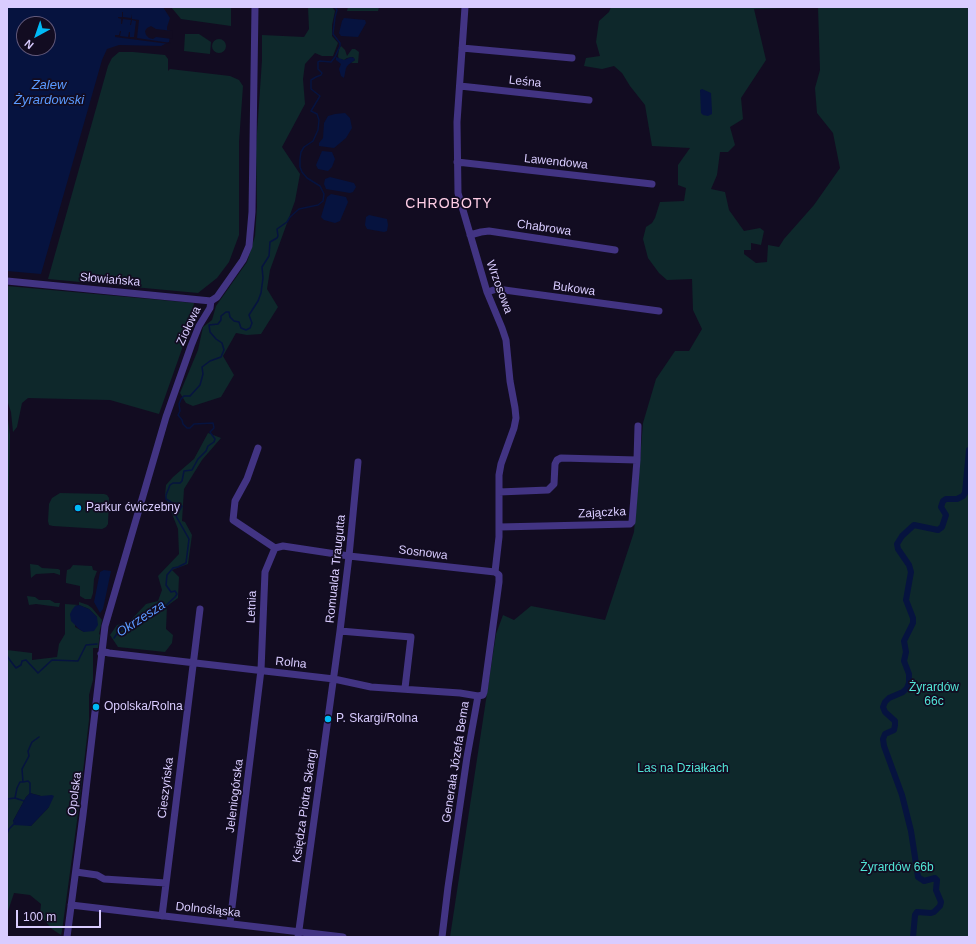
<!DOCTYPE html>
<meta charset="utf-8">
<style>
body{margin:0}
#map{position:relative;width:976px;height:944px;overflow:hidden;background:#120c21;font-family:Helvetica,sans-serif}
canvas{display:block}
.frame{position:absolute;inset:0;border:8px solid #d9ccff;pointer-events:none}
.north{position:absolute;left:16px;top:16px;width:40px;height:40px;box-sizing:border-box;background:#120c21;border:1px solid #62597a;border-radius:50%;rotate:220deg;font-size:11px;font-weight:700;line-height:16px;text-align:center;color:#d9ccff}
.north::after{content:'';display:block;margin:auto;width:14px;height:18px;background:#00baf7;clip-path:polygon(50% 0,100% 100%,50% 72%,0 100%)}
.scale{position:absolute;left:16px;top:910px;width:85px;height:18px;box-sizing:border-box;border:2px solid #d9ccff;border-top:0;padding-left:5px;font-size:12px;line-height:14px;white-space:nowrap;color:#d9ccff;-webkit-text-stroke:3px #120c21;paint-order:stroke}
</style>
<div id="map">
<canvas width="976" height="944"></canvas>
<div class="frame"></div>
<div class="north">N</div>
<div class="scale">100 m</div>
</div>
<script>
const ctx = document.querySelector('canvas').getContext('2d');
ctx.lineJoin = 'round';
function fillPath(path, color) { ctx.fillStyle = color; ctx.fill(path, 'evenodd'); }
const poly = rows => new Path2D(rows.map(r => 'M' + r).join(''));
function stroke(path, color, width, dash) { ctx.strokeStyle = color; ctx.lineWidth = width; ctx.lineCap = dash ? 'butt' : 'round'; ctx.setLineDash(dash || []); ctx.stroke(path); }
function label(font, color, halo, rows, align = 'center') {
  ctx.font = font + ' Helvetica,sans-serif'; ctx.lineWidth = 3.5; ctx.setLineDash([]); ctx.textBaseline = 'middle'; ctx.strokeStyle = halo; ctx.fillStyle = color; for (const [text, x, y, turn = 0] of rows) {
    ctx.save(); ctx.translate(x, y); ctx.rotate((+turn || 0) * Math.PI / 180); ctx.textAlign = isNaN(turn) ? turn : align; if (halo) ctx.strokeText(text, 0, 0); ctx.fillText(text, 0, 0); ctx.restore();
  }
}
const green = poly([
 [171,7,231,7,231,26,181,19],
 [308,7,332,7,335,11,332,25,332,36,338,43,333,56,322,56,315,53,305,64,303,79,305,104,282,147,300,174,295,201,270,270,267,289,278,307,261,334,247,335,236,333,223,356,234,375,221,397,193,406,186,403,180,393,198,350,203,327,212,320,216,306,247,262,255,236,257,207,256,148,262,60,262,35,304,37,309,29],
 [348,7,379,7,378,11,347,11],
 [611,7,969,7,969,937,450,937,496,634,503,615,514,620,531,606,605,620,634,532,643,423,656,379,675,351,689,351,702,329,693,310,692,279,667,280,659,273,648,258,643,239,646,227,652,223,655,218,660,202,684,201,686,188,678,185,678,165,690,148,652,146,645,105,630,86,622,73,614,66,602,69,584,66,586,58,600,56,596,42,599,21,609,12],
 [818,7,820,70,815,88,817,113,833,133,840,168,814,205,784,239,779,247,768,245,767,262,756,263,744,254,744,250,751,250,751,243,761,245,764,231,760,228,744,231,729,210,725,192,711,189,717,175,720,152,728,152,735,145,730,127,743,119,741,98,766,60,754,9],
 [185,34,199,34,211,42,210,54,184,51],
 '212 46a7 7 0 1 1 14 0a7 7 0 1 1-14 0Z',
 [341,46,345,50,347,56,352,49,355,49,359,52,358,63,351,63,355,60,353,57,347,58,344,60,339,59,338,56,339,49],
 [119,52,133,52,165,55,168,59,168,71,170,69,230,76,239,80,243,86,239,142,239,235,229,262,217,278,198,293,48,279,108,66,112,58],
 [7,286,194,303,189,329,159,414,110,400,28,398,22,403,17,427,13,432,11,412,7,400],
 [7,411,10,435,8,515,7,515],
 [208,433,221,438,202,460,184,489,182,521,185,522,192,535,188,564,172,570,179,577,178,598,167,606,166,629,173,635,172,643,165,652,118,647,110,635,117,625,129,622,146,604,158,601,162,590,158,576,179,554,178,529,165,496,166,485,173,477,194,459],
 [60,493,104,494,107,495,109,498,108,524,106,527,102,529,53,526,49,525,48,521,49,504,52,498],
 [30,564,38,565,42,568,58,569,60,570,60,575,54,573,36,574,31,578],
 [73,565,92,566,93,570,97,571,94,579,93,593,91,599,85,599,80,596,80,586,66,583,66,579,67,570,70,569],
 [27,596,35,597,39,600,50,600,55,603,60,603,59,607,36,604,29,605],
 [79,602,88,605,92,608,102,620,99,634,100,635,98,648,93,648,93,680,89,695,89,720,79,806,62,931,61,935,52,929,40,915,41,904,30,895,14,893,7,914,7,650,32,653,32,660,57,657,59,644,65,634,65,604,79,605],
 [79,605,89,609,97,617,84,632,75,627,75,606],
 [30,793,41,796,49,807,31,826,13,821,26,797]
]);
const water = poly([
 [7,7,163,7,170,18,167,27,167,30,171,31,169,42,161,46,119,45,107,49,102,60,41,274,7,271],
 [24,24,48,24,48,48,24,48],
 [344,18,365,20,366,23,358,37,341,36,339,33,342,21],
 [336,57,344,60,351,57,354,58,355,60,348,65,346,68,344,78,341,76,339,69,341,64,336,60],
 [702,89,711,93,712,111,712,114,708,116,703,115,701,113,700,90],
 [345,113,350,118,352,128,346,138,334,148,319,146,319,143,323,138,324,123,328,116,335,114],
 [322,151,332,152,335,159,332,167,328,171,318,169,316,165],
 [330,177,354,183,356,187,353,192,350,193,326,189,324,184,325,179],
 [331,194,346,197,348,202,340,221,335,223,324,220,321,217,327,197],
 [369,215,387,219,388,225,387,231,384,232,367,229,365,225,366,217],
 [104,570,111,571,103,609,100,613,94,602,100,572],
 [79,605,89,609,97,617,98,625,94,631,84,632,79,629,71,621,70,614,72,610,75,606],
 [30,793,41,796,52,795,54,796,49,807,31,826,14,825,13,821,26,797]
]);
const pier = poly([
 [122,12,123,12,123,17,131,18,131,14,132,19,139,20,137,38,171,43,169,44,115,37,115,35,119,35,120,31,121,31,120,36,128,37,129,32,130,32,130,37,134,37,136,21,132,20,131,25,130,25,131,20,123,19,122,24,121,24,121,19,118,18,118,17,122,17],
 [151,26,156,29,173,31,172,39,156,37,153,39,149,38,146,35,145,31,147,28]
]);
const stream = poly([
 [114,638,119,631,132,625,149,611,157,612,162,609,175,597,177,594,175,591,171,592,166,585,167,575,173,568,178,567,186,563,189,539,176,516,182,506,178,503,174,504,166,499,166,495,170,485,173,483,180,483,182,481,184,471,192,470,198,459,206,451,208,446,214,442,215,439,210,432,214,428,213,423,194,424,190,428,187,428,183,424,182,420,178,415,180,411,179,404,181,399,184,396,190,396,200,385,203,374,202,367,210,361,221,357,224,350,222,343,216,339,210,332,209,325,218,324,221,320,221,316,226,312,229,312,230,317,234,321,239,322,241,328,246,330,250,328,252,323,249,315,258,301,261,293,263,278,262,267,269,256,270,242,277,238,278,236,277,229,287,222,290,217,299,209,318,205,323,201,324,194,320,186,307,178,302,172,300,167,300,159,301,152,304,147,313,141,318,130,319,120,317,114,311,111,320,96,311,89,311,80,316,77,321,75,322,73,318,69,318,62,320,61,331,62,335,57,340,46,340,43,333,34,335,17,337,10,335,7],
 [7,655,9,659,16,668,21,665,22,661,26,660,38,673,52,660,78,661,86,645,97,644],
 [23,782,22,769,29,756,28,751,32,742,39,737],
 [15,798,24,801],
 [7,799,15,798,17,788,20,782,23,782,28,781,30,783,30,794],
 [7,834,9,829,15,823]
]);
const canal = poly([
 [913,937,915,915,917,912,931,913,934,912,940,906,941,902,936,890,937,880,935,878,924,881,918,877,911,831,902,795,884,746,883,739,885,734,894,730,895,725,895,721,885,712,883,707,885,702,889,698,903,692,907,688,909,683,909,674,904,661,906,652,904,641,913,623,913,618,906,600,911,572,909,565,898,549,897,544,902,536,914,525,938,530,942,527,946,515,941,507,943,501,946,499,957,499,963,496,965,493,969,450]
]);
const minor = poly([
 [465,7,457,122,458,193,487,292,502,328,506,340,510,381,515,408,516,418,514,428,501,464,499,475,499,537,495,572],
 [462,48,572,58],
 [460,86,589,100],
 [457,162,652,184],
 [470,235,481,232,489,231,615,250],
 [7,281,211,301],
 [487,292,497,289,659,311],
 [258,448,247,479,235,501,233,520,275,548],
 [499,492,548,490,554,484,555,464,557,460,561,458,637,460],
 [499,527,630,524,632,522,637,460,638,426],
 [275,548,283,546,349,556,495,572],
 [340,631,411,637,405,688],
 [101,654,105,652,109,653,334,679,371,687,460,693,478,696],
 [478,696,483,695,484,692,499,582,499,575,495,572],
 [76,872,97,875,104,879,166,883],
 [71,905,343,937],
 [162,916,200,609],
 [230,923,261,670,265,572,275,548],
 [67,937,83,815,105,626,166,417,191,346,199,326,210,308,211,301,217,297,243,260,249,246,252,212,255,7],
 [298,937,340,631,349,556,358,462],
 [442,937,448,887,467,757,478,696]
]);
const markers = [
 [78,508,4,"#00baf7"],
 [96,707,4,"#00baf7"],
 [328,719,4,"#00baf7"]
];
const streetNames = [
 ["Leśna",525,82,6],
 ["Lawendowa",556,162,6],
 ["Chabrowa",544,228,8],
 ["Słowiańska",110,280,5],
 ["Wrzosowa",499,287,70],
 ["Bukowa",574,289,8],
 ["Ziołowa",189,326,-65],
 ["Zajączka",602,513,-3],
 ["Sosnowa",423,553,7],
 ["Romualda Traugutta",336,569,-84],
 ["Letnia",252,607,-87],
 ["Rolna",291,663,6],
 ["Generała Józefa Bema",456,762,-81],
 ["Cieszyńska",166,788,-83],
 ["Opolska",75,794,-83],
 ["Jeleniogórska",235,796,-83],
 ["Księdza Piotra Skargi",305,806,-82],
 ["Dolnośląska",208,910,6]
];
const poiNames = [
 ["Parkur ćwiczebny",86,508],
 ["Opolska/Rolna",104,707],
 ["P. Skargi/Rolna",336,719]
];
const parkNames = [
 ["Żyrardów",934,688],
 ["66c",934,702],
 ["Las na Działkach",683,769],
 ["Żyrardów 66b",897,868]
];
const waterNames = [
 ["Zalew",49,85],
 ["Żyrardowski",49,100],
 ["Okrzesza",141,619,-33]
];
const quarterNames = [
 ["CHROBOTY",449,204]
];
fillPath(green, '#0e282b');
fillPath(water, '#06133f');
fillPath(pier, '#120c21');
stroke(stream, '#06133f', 1.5);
stroke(canal, '#06133f', 6);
stroke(minor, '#423483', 7);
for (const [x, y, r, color] of markers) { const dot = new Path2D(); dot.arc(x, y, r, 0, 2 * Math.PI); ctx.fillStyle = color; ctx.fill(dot); stroke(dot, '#120c21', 1.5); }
label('12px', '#d9ccff', '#120c21', streetNames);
label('12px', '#d9ccff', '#120c21', poiNames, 'left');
label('12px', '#51e5d6', '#120c21', parkNames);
label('italic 13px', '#5a9aff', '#120c21', waterNames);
ctx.letterSpacing = '1px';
label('14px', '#ffcee6', '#120c21', quarterNames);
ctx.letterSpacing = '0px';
</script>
